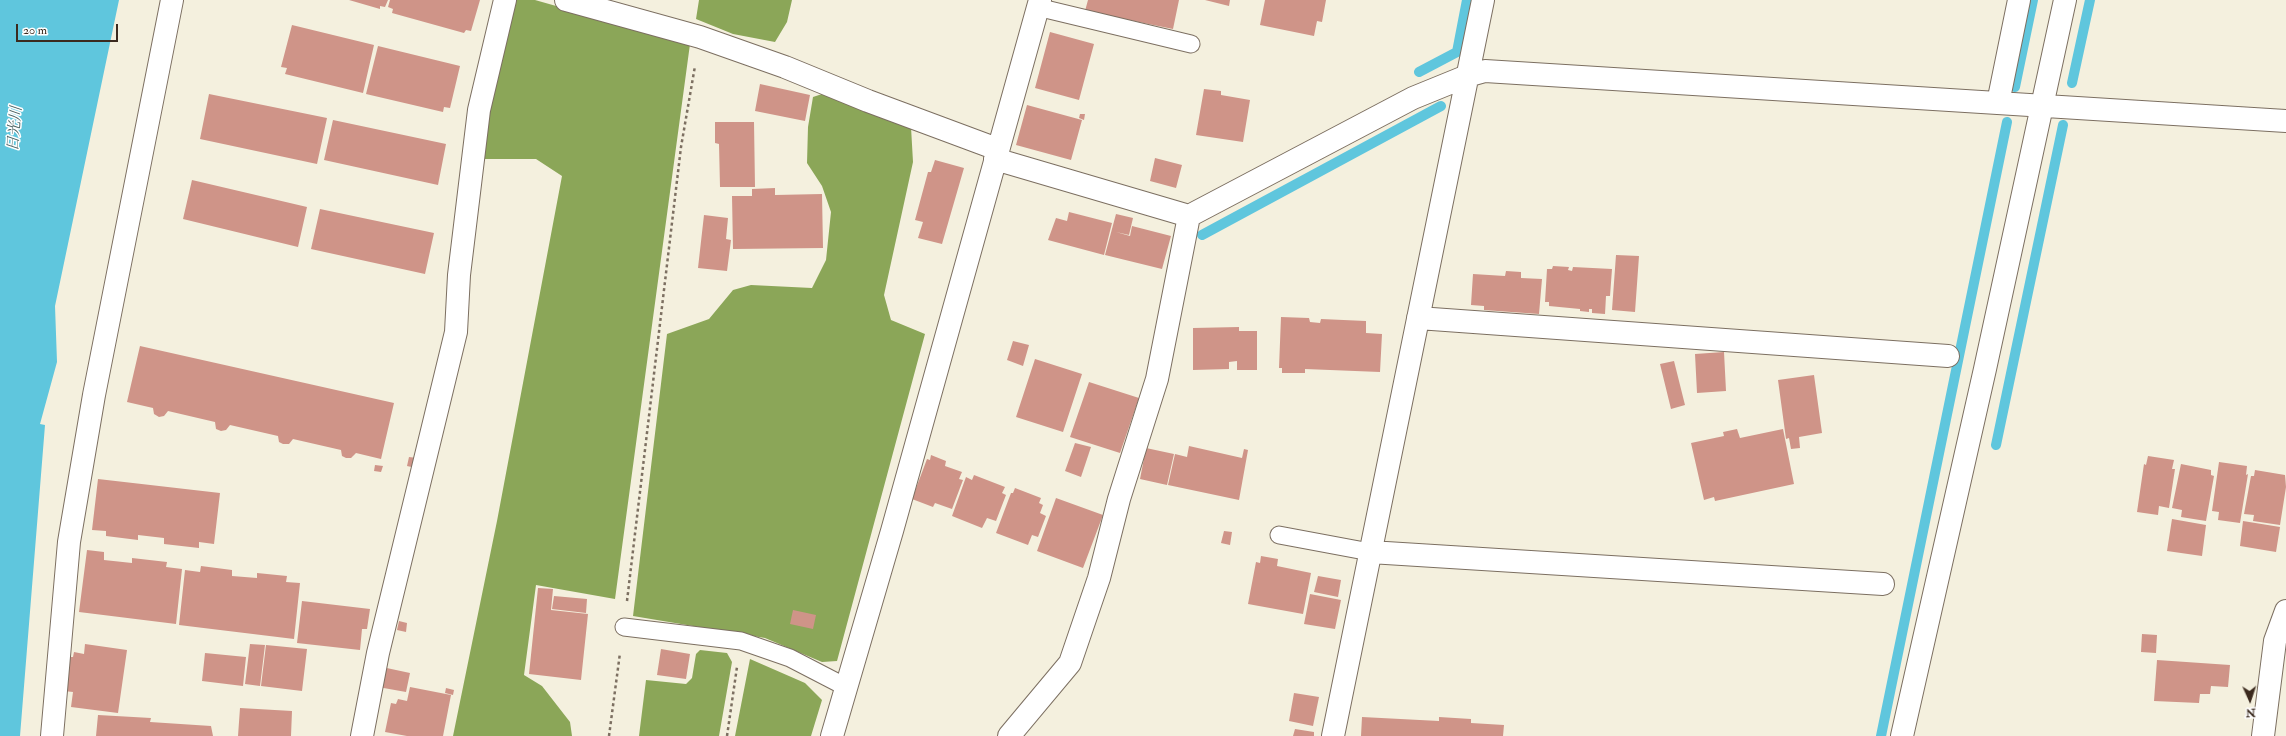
<!DOCTYPE html>
<meta charset="utf-8">
<style>
body{margin:0}
#map{position:relative;width:2286px;height:736px;overflow:hidden;background:#f4f0de;font-family:"IM FELL Double Pica",serif}
canvas{display:block}
.north{position:absolute;left:2230px;top:680px;width:40px;height:40px;-webkit-text-stroke:3px #fff;paint-order:stroke;rotate:177deg;font-size:11px;font-weight:700;line-height:16px;text-align:center;color:#3b2a1e}
.north::after{content:'';display:block;margin:auto;width:14px;height:18px;background:#3b2a1e;clip-path:polygon(50% 0,100% 100%,50% 72%,0 100%)}
.scale{position:absolute;left:16px;top:24px;width:102px;height:18px;box-sizing:border-box;border:2px solid #3b2a1e;border-top:0;padding-left:5px;font-size:12px;line-height:14px;white-space:nowrap;color:#3b2a1e;-webkit-text-stroke:3px #fff;paint-order:stroke}
</style>
<div id="map">
<canvas width="2286" height="736"></canvas>
<div class="north">N</div>
<div class="scale">20 m</div>
</div>
<script>
const ctx = document.querySelector('canvas').getContext('2d');
ctx.lineJoin = 'round';
function fillPath(path, color) { ctx.fillStyle = color; ctx.fill(path, 'evenodd'); }
const poly = rows => new Path2D(rows.map(r => 'M' + r).join(''));
function stroke(path, color, width, dash) { ctx.strokeStyle = color; ctx.lineWidth = width; ctx.lineCap = dash ? 'butt' : 'round'; ctx.setLineDash(dash || []); ctx.stroke(path); }
function label(font, color, halo, rows, align = 'center') {
  ctx.font = font + ' "IM FELL Double Pica","Noto Serif JP",serif'; ctx.lineWidth = 3; ctx.setLineDash([]); ctx.textBaseline = 'middle'; ctx.strokeStyle = halo; ctx.fillStyle = color; for (const [text, x, y, turn = 0] of rows) {
    ctx.save(); ctx.translate(x, y); ctx.rotate((+turn || 0) * Math.PI / 180); ctx.textAlign = isNaN(turn) ? turn : align; if (halo) ctx.strokeText(text, 0, 0); ctx.fillText(text, 0, 0); ctx.restore();
  }
}
const forest = poly([
 [514,0,535,0,690,44,615,599,536,585,524,675,542,686,570,722,572,736,453,736,497,521,562,176,536,159,483,159,493,75],
 [699,0,792,0,787,22,775,42,733,34,696,19],
 [825,93,911,127,913,162,884,295,891,320,925,334,837,661,822,662,765,638,633,616,667,334,709,319,733,290,751,285,812,288,826,260,831,212,822,186,807,163,808,127,813,97],
 [700,650,727,653,732,662,719,736,639,736,646,680,686,684,692,678,696,654],
 [750,659,805,683,822,700,811,736,735,736]
]);
const water = poly([
 [0,0,119,0,55,306,57,362,40,424,45,425,20,736,0,736]
]);
const stream = poly([
 [1419,72,1457,52,1467,0],
 [2072,83,2090,0],
 [2015,87,2033,0],
 [1202,235,1441,106],
 [1996,445,2063,125],
 [1881,736,2007,122]
]);
const building = poly([
 [349,0,388,0,385,7,380,6,380,9],
 [390,0,480,0,471,31,466,30,464,33,392,13,393,9,388,7],
 [1088,0,1179,0,1173,29,1085,11],
 [1205,0,1230,0,1229,6],
 [1265,0,1326,0,1322,22,1317,21,1314,36,1260,25],
 [292,25,374,45,363,93,285,74,287,68,281,67],
 [1050,32,1094,44,1079,100,1035,88],
 [378,46,460,66,450,108,444,107,443,112,366,94],
 [760,84,810,95,805,121,755,111],
 [1204,89,1221,91,1221,95,1250,100,1243,142,1196,135],
 [209,94,327,118,317,164,200,139],
 [1027,105,1082,120,1071,160,1016,145],
 [1080,114,1085,114,1084,120,1079,118],
 [333,120,446,144,438,185,324,160],
 [715,122,754,122,755,187,720,187,719,144,715,143],
 [1155,158,1182,165,1176,188,1150,181],
 [935,160,964,168,942,244,918,238,923,222,915,220,928,172,931,172],
 [192,180,307,207,298,247,183,219],
 [775,188,775,195,822,194,823,248,733,249,732,196,752,196,752,189],
 [320,209,434,233,425,274,311,249],
 [1069,212,1112,223,1104,255,1048,240,1056,218,1067,221],
 [1116,214,1133,218,1129,235,1116,232,1130,236,1132,226,1171,236,1162,269,1105,255],
 [704,215,728,218,726,239,731,240,727,271,698,268],
 [1616,255,1639,256,1635,312,1612,310],
 [1553,266,1569,267,1568,270,1572,271,1573,267,1612,269,1610,296,1606,296,1605,314,1592,313,1592,309,1589,309,1589,312,1580,311,1580,309,1549,306,1549,302,1545,302,1547,269,1552,269],
 [1506,271,1521,272,1521,278,1542,279,1539,314,1484,310,1484,306,1471,305,1473,274,1505,276],
 [1281,317,1309,318,1310,322,1320,323,1321,319,1366,321,1366,333,1382,334,1380,372,1305,369,1305,373,1282,373,1282,368,1279,368],
 [1239,327,1239,331,1257,331,1257,370,1237,370,1237,361,1229,362,1229,369,1193,370,1193,328],
 [1013,341,1029,345,1023,366,1007,360],
 [140,346,394,403,381,459,356,453,351,458,346,458,342,456,341,450,293,439,289,444,283,444,279,442,278,436,230,425,226,430,221,431,216,429,215,422,168,411,164,416,159,417,154,414,153,408,127,402],
 [1724,352,1726,391,1697,393,1695,354],
 [1035,359,1082,374,1063,432,1016,417],
 [1674,361,1685,405,1671,409,1660,364],
 [1814,375,1822,433,1799,437,1800,448,1791,449,1789,438,1786,439,1778,380],
 [1089,382,1139,398,1120,453,1070,437],
 [1737,429,1740,438,1783,429,1794,484,1715,501,1714,497,1704,500,1691,443,1724,436,1723,432],
 [1075,443,1091,447,1081,477,1065,471],
 [1189,446,1242,458,1244,449,1248,450,1239,500,1168,485,1175,454,1187,457],
 [1146,448,1174,454,1167,485,1140,479],
 [931,455,946,461,945,466,962,472,959,479,963,480,952,509,935,503,933,507,912,499,927,459,930,460],
 [2148,456,2174,460,2172,469,2175,469,2169,508,2159,506,2158,515,2137,512,2144,464,2146,465],
 [409,457,417,458,416,468,407,466],
 [2219,462,2247,466,2246,475,2248,474,2240,523,2218,520,2219,512,2212,511],
 [2181,464,2211,470,2211,475,2214,476,2206,521,2181,517,2182,510,2172,508],
 [375,465,383,466,381,472,374,471],
 [2255,470,2285,475,2286,487,2280,525,2253,521,2254,515,2244,514,2251,476,2254,476],
 [974,475,1005,487,1002,493,1006,495,996,521,987,518,982,528,952,516,966,477,972,480],
 [98,479,220,493,214,544,199,542,199,548,164,544,164,538,138,535,138,540,106,536,106,531,92,530],
 [1015,488,1041,498,1039,503,1043,505,1040,513,1046,516,1038,537,1032,535,1028,545,996,533,1011,493,1013,493],
 [1056,498,1103,515,1083,568,1037,551],
 [2172,519,2206,525,2202,556,2167,551],
 [2243,521,2280,527,2276,552,2240,546],
 [1224,531,1232,532,1230,545,1221,543],
 [87,550,104,552,104,560,132,563,132,558,167,562,166,567,182,569,176,624,79,612],
 [1261,556,1278,559,1277,566,1311,573,1303,614,1248,604,1256,562,1260,563],
 [201,566,232,570,232,576,257,578,257,573,287,576,286,582,300,583,294,639,179,625,185,570,200,572],
 [1318,576,1341,580,1338,597,1314,592],
 [538,588,553,589,551,610,588,614,581,680,529,674],
 [1310,594,1341,600,1335,629,1304,624],
 [554,596,587,599,586,613,552,609],
 [302,601,370,609,367,629,362,629,360,650,297,643],
 [793,610,816,615,813,629,790,624],
 [399,621,407,623,406,632,397,630],
 [2142,634,2157,635,2156,653,2141,652],
 [85,644,127,650,118,713,71,707,73,692,64,691,69,657,73,657,74,652,84,654],
 [250,644,265,645,260,686,245,684],
 [266,645,307,649,302,691,261,686],
 [661,649,690,654,686,679,657,675],
 [205,653,246,657,243,686,202,681],
 [2157,660,2230,665,2228,687,2211,686,2210,694,2200,694,2199,703,2154,701],
 [382,667,410,673,406,692,378,687],
 [410,687,451,695,443,736,407,736,385,732,391,703,396,704,398,699,407,701],
 [446,688,454,690,453,695,445,693],
 [1294,693,1319,697,1313,726,1289,721],
 [240,708,292,711,291,736,238,736],
 [98,715,151,718,150,722,211,726,213,736,96,736],
 [1362,717,1439,721,1439,717,1471,719,1471,723,1504,725,1503,736,1361,736],
 [1295,729,1314,732,1314,736,1293,736]
]);
const path = poly([
 [627,601,681,147,695,66],
 [609,736,620,653],
 [727,736,737,667]
]);
const service = poly([
 [1037,7,1191,44],
 [1279,535,1370,552],
 [624,627,741,641,790,658,846,687]
]);
const minor = poly([
 [566,0,700,37,785,67,868,101,997,149],
 [1998,103,2019,0],
 [995,159,1189,216,1413,98,1467,76,1485,71,2286,121],
 [1418,318,1948,356],
 [1370,552,1883,584],
 [52,736,69,542,94,395,172,0],
 [362,736,378,653,456,332,459,275,479,110,505,0],
 [832,736,892,531,1040,0],
 [1009,736,1070,663,1099,578,1119,499,1157,379,1189,216],
 [1333,736,1483,0],
 [1902,736,1985,369,2065,0],
 [2263,736,2275,641,2286,611]
]);
const waterNames = [
 ["日光川",16,129,-85]
];
fillPath(forest, '#8ba658');
fillPath(water, '#5fc6dd');
stroke(stream, '#5fc6dd', 10);
fillPath(building, '#cf9488');
stroke(service, '#7c6f61', 19);
stroke(minor, '#7c6f61', 24);
stroke(path, '#7c6f61', 2.5, [3, 3]);
stroke(service, '#fff', 17);
stroke(minor, '#fff', 22);
label('italic 15px', '#486161', '#fff', waterNames);
</script>
